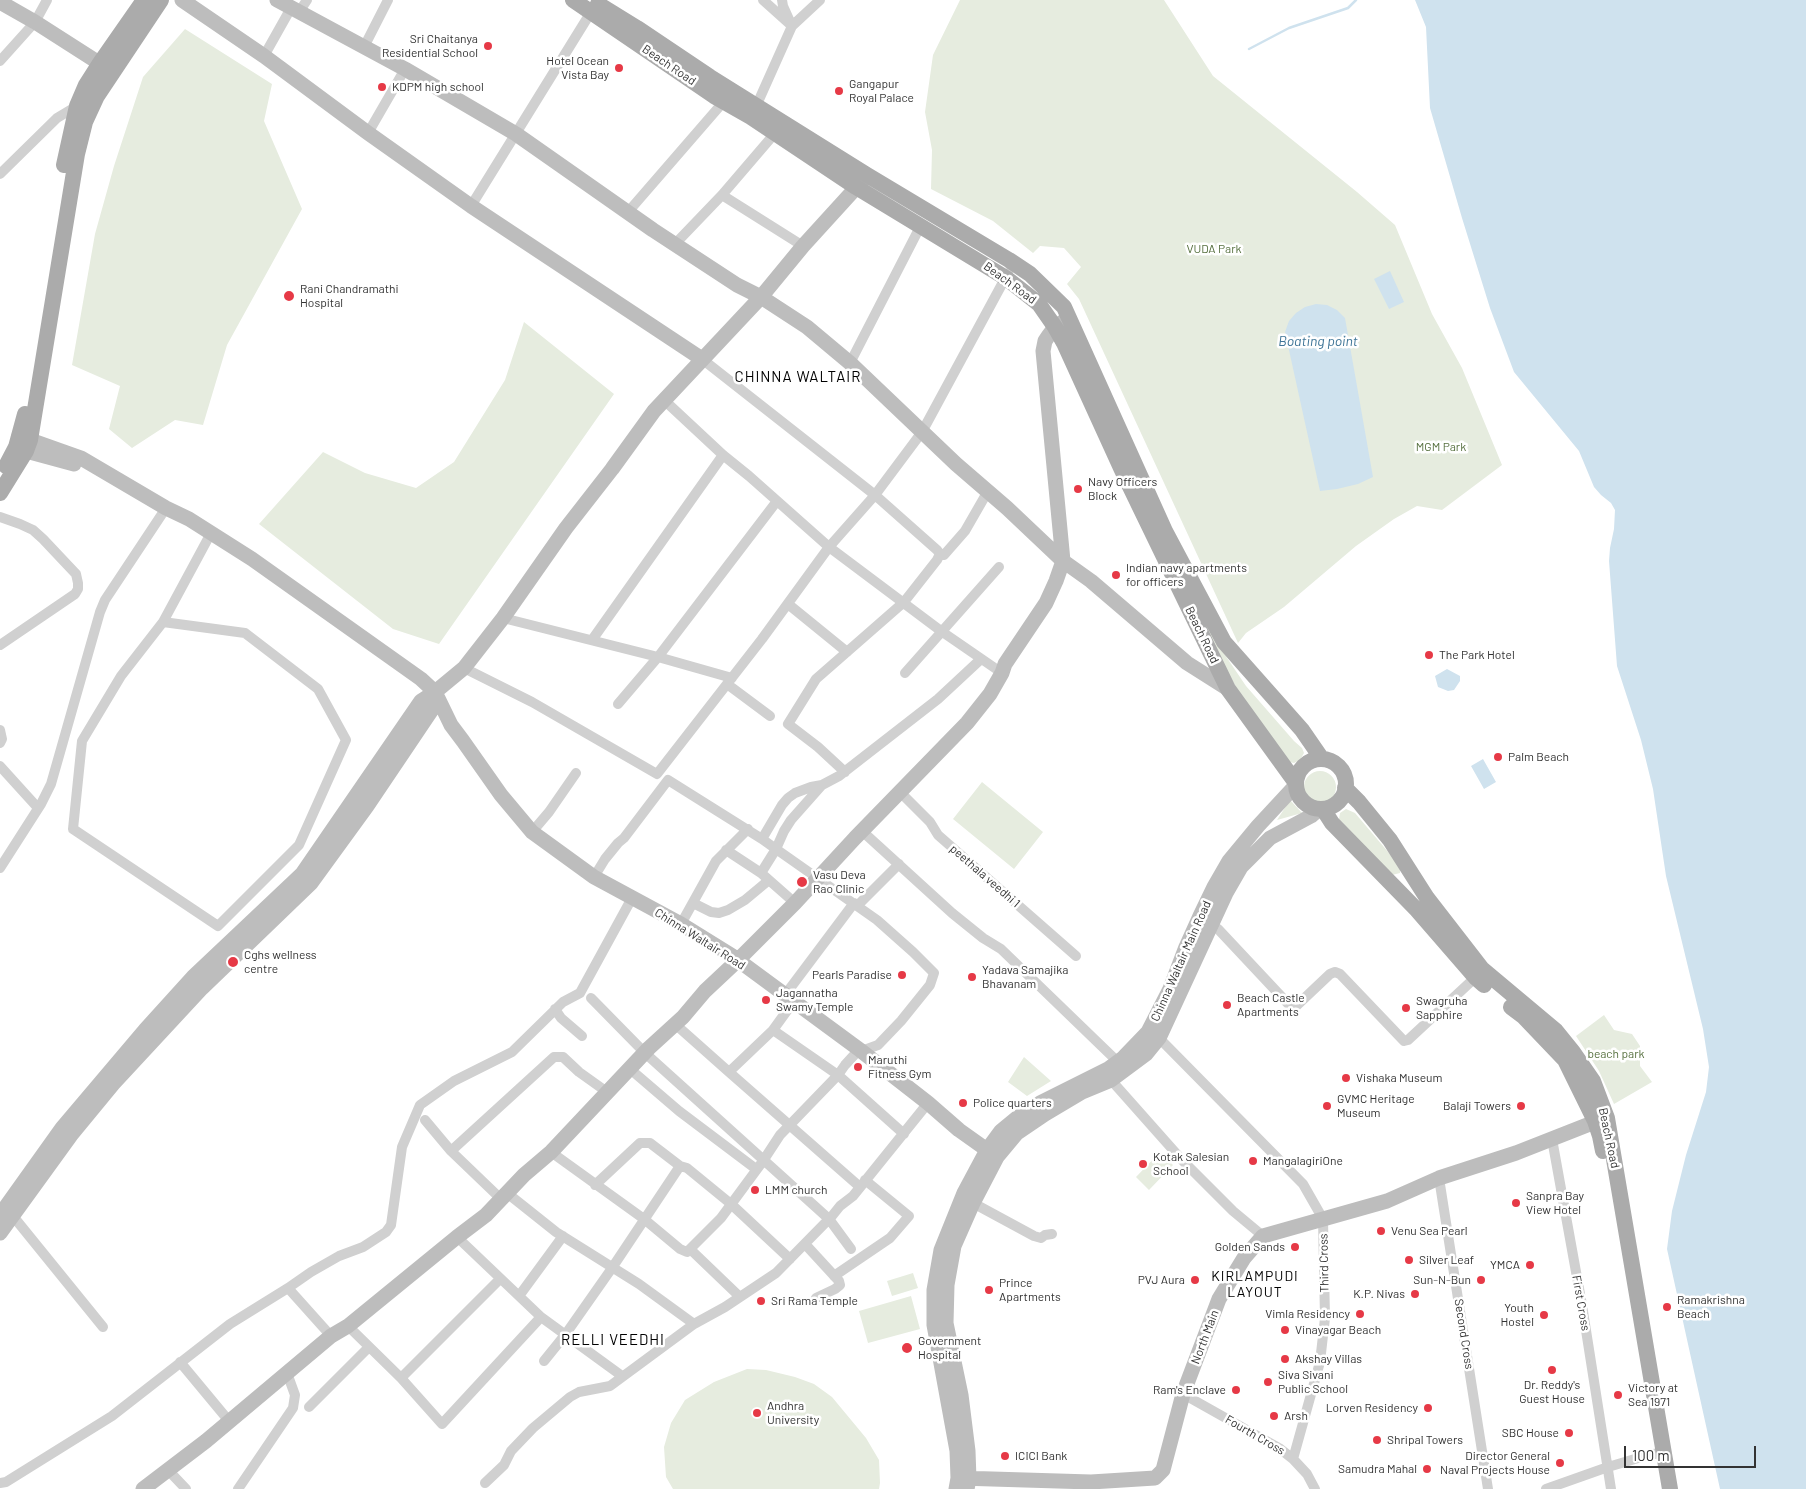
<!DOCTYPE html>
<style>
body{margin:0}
#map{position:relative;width:1806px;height:1489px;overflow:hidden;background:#fff;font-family:Barlow,sans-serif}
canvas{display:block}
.scale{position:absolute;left:1624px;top:1446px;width:132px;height:22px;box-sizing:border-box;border:2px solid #333;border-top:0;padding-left:6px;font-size:15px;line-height:18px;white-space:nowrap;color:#333;-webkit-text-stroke:4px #fff;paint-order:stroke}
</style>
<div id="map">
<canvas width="1806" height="1489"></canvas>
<div class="scale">100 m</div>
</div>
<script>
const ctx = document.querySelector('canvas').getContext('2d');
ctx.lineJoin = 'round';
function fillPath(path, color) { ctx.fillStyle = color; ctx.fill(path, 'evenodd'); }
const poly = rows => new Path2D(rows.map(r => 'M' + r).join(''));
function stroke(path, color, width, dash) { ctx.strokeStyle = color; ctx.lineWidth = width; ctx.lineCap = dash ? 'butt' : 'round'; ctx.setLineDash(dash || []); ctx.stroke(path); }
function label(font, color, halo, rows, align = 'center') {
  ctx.font = font + ' Barlow,sans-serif'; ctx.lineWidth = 5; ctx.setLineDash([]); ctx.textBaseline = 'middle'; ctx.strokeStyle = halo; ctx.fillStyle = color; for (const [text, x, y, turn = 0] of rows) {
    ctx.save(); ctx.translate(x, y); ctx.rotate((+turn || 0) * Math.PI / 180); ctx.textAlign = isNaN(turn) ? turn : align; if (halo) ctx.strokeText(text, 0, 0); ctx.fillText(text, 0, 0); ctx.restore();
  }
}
const green = poly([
 [960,0,1164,0,1213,76,1357,192,1395,225,1432,314,1462,368,1502,465,1442,510,1417,506,1394,519,1356,546,1284,607,1246,633,1238,643,1079,299,1067,284,1081,267,1064,248,1040,246,1033,253,993,221,931,189,932,150,925,112,933,55],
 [185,29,272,84,264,121,302,209,227,345,203,425,175,420,132,448,109,429,120,386,72,365,95,234,114,166,143,77],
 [524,322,614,394,439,644,393,629,259,524,323,452,365,473,416,488,454,462,505,380],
 [1184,579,1221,649,1246,686,1294,741,1302,748,1304,753,1300,760,1294,763,1290,762,1242,698,1220,658],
 '1304 787a16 16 0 1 1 32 0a16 16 0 1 1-32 0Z',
 [982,782,1043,832,1014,869,953,819],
 [1290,800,1302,813,1277,820],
 [1346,809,1355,813,1400,866,1400,873,1392,875,1339,819,1340,813],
 [1604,1015,1614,1030,1632,1034,1640,1046,1640,1066,1652,1082,1614,1104,1599,1071,1576,1036],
 [1024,1057,1051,1081,1027,1096,1008,1082],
 [1160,1152,1173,1165,1149,1190,1136,1177],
 [913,1273,918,1288,892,1296,887,1281],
 [911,1296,920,1329,868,1343,859,1311],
 [747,1369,766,1370,795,1377,814,1384,832,1397,866,1438,879,1460,880,1483,879,1489,673,1489,666,1477,664,1447,671,1423,685,1400,714,1382]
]);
const water = poly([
 [1415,0,1806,0,1806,1489,1720,1489,1667,1249,1672,1211,1686,1155,1706,1092,1709,1067,1703,1029,1666,876,1653,789,1641,740,1617,666,1609,561,1610,548,1614,529,1615,510,1611,503,1601,495,1594,487,1579,451,1514,372,1490,308,1462,218,1430,108,1426,27],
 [1390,271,1404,302,1389,309,1374,279],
 [1316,304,1327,305,1337,310,1345,318,1373,477,1358,484,1337,489,1320,491,1285,332,1289,321,1296,313,1305,307],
 [1447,669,1460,676,1460,681,1454,690,1448,691,1438,687,1435,676],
 [1483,759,1496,782,1484,789,1471,766]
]);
const stream = poly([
 [1249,49,1289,28,1348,8,1356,0]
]);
const street = poly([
 [782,0,783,6,792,26,820,0],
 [299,12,307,0],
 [364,47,388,0],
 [264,56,291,8],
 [0,61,35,22,47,0],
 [754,111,792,26,763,0],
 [368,133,405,69],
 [0,174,57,118,77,106],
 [722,195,803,246],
 [471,206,591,12],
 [628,212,719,107],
 [675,244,722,195,770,139],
 [702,359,875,495,937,550,940,554,937,560,904,602,816,679,788,724,818,747,845,772],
 [850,363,921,225],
 [664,400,723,455,749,476,829,547,941,631,1002,673],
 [0,517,20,524,33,530,43,539,76,574,78,583,78,589,75,594,0,645],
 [944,555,965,531,988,491],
 [788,604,847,652],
 [503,618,658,657,732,678],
 [163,622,245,633,318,689,346,740,299,845,218,926,73,829,82,741,121,676,163,622,211,533],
 [592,640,723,455],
 [464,668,532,702,657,774,762,639,829,547,875,495,922,432,1008,273],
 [905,673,999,567],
 [727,684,770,716],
 [618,704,658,657,777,501],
 [0,730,2,739,0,743],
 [0,766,38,808],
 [900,792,930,822,938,835,1076,956],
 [862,831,952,913,983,938,1001,949,1118,1062],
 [532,832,549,812,576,773],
 [762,839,782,805,788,798,795,793,811,787,822,785],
 [726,850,761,873,795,903],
 [0,868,41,804,51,784,100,612,105,600,166,508],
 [761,873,776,849,877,920,913,952,934,973,930,985,901,1021,878,1045,856,1053,845,1065,838,1075,773,1030],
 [594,877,605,859,618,843,624,838,668,780,762,839,776,849,784,831,791,820,822,785,839,776,938,699,981,659],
 [693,903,711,912,719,913,728,910,745,900,769,880],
 [857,906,899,864],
 [1207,921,1218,929,1293,1009,1330,974,1335,972,1340,974,1404,1041,1408,1040,1478,975],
 [681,924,716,861,748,829],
 [785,995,854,903],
 [591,998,645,1053,829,1219,851,1249],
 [555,1009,561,1018,582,1036],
 [675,1024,729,1072,773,1030,794,1001],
 [1159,1038,1303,1184,1323,1219,1325,1318,1320,1362,1293,1459],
 [630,1069,679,1111,756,1169],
 [729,1072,860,1187],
 [1111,1080,1182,1160,1233,1211,1263,1236],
 [425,1120,451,1151,501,1199],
 [1552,1139,1582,1305,1611,1489],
 [451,1151,554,1057,563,1057,579,1072,607,1092],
 [551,1152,644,1219,680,1249,687,1252,721,1218,763,1161,780,1135,838,1075,904,1134],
 [1439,1178,1488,1489],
 [595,1185,640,1143,650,1143,680,1166],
 [507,1193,556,1232,639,1284,694,1324],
 [973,1203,1034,1236,1041,1238,1045,1235,1052,1234],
 [8,1213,17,1221,103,1327],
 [805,1244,839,1281,840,1285,835,1289,816,1298],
 [690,1249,740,1297],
 [834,1276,890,1238,909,1216,865,1180],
 [288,1288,311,1272,339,1256,363,1247,386,1232,391,1225,402,1147,420,1105,454,1081,512,1052,563,1002,580,993,632,898],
 [519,1296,563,1236],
 [541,1317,622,1376],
 [348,1326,401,1378,442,1424,541,1317,457,1237],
 [544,1361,565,1335,612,1268,680,1166,687,1168,731,1204,790,1259],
 [180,1362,229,1421],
 [401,1378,500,1279],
 [1183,1394,1279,1448,1293,1459,1307,1474,1315,1489],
 [309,1407,369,1347],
 [167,1469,186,1489],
 [0,1483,6,1482,112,1416,230,1324,288,1288,331,1336],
 [485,1483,504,1465,511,1451,533,1428,570,1397,579,1392,610,1386,694,1324,725,1307,776,1273,832,1216,840,1206,853,1196,928,1103],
 [238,1489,293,1408,295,1395,287,1373],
 [1546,1489,1608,1467,1645,1456,1663,1452]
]);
const secondary = poly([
 [182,0,264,56,368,133,471,206,702,359],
 [277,0,405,69,516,134,653,230,737,285,761,297,807,327,850,363,956,464,1007,508,1063,561,1091,581,1187,663,1228,689],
 [0,2,35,22,110,70],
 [19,436,81,458,166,508,189,519,252,559,421,679,435,692,451,725,463,741,501,795,532,832,594,877,681,924,731,955,860,1050,928,1103,959,1130,997,1157],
 [16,447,26,451,74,464],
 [0,1215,62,1128,145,1030,193,977,302,874,421,701,435,692,464,668,503,618,566,528,612,469,654,411,761,297,803,246,864,179],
 [0,1233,71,1135,113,1084,202,988,311,883,367,806,433,708,435,692],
 [959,1478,1091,1482,1155,1478,1163,1470,1183,1394,1219,1299,1244,1258,1263,1236,1387,1201,1439,1178,1516,1153,1605,1118],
 [143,1489,206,1441,331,1336,348,1326,457,1237,486,1215,524,1175,551,1152,649,1048,683,1017,705,991,737,961,795,903,855,838,967,723,990,694,1002,673,1005,664,1046,603,1056,581,1063,561,1043,351,1045,341,1049,335,1055,327,1064,321],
 [956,1489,958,1478,957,1451,934,1325,934,1290,941,1250,964,1193,987,1150,1001,1131,1018,1117,1040,1103,1108,1069,1123,1058,1148,1032,1170,989,1186,947,1200,916,1214,887,1229,861,1258,826,1296,785],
 [967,1489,969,1479,968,1451,961,1395,946,1323,947,1285,954,1246,973,1203,997,1157,1017,1133,1045,1114,1082,1092,1111,1080,1146,1054,1159,1038,1226,893,1241,867,1270,838,1311,816,1319,809]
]);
const primary = poly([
 [573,0,714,96,751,117,856,187,1006,278,1039,304,1055,327,1064,343,1121,468,1228,689,1296,783],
 [598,4,637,28,710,77,867,175,1009,260,1030,274,1064,307,1165,531,1224,642,1302,730,1322,759],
 [64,165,77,106,86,85,100,63,144,0],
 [6,466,16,447,25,414],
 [0,493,26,451,30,440,77,154,85,122,97,96,161,0],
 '1296 784a25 25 0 1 1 50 0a25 25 0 1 1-50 0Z',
 [1345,788,1359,802,1390,840,1427,898,1482,969,1556,1031,1573,1052,1593,1081,1607,1118,1670,1489],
 [1323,809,1332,823,1417,910,1476,978,1484,985],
 [1511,1007,1523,1016,1565,1060,1595,1121,1600,1136,1603,1151]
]);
const markers = [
 [488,46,5,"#e63946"],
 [619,68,5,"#e63946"],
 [382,87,5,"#e63946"],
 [839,91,5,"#e63946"],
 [289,296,6,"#e63946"],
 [1078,489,5,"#e63946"],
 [1116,575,5,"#e63946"],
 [1429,655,5,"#e63946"],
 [1498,757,5,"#e63946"],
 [802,882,6,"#e63946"],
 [233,962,6,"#e63946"],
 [902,975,5,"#e63946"],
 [972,977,5,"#e63946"],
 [766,1000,5,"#e63946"],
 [1227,1005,5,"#e63946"],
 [1406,1008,5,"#e63946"],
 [858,1067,5,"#e63946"],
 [1346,1078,5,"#e63946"],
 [963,1103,5,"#e63946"],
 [1327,1106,5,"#e63946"],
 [1521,1106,5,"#e63946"],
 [1253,1161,5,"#e63946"],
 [1143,1164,5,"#e63946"],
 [755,1190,5,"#e63946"],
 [1516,1203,5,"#e63946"],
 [1381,1231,5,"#e63946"],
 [1295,1247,5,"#e63946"],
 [1409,1260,5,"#e63946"],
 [1530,1265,5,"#e63946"],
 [1195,1280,5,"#e63946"],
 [1481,1280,5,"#e63946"],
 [989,1290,5,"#e63946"],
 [1415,1294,5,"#e63946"],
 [761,1301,5,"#e63946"],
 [1667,1307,5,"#e63946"],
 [1360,1314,5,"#e63946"],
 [1544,1315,5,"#e63946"],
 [1285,1330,5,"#e63946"],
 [907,1348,6,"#e63946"],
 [1285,1359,5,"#e63946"],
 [1552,1370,5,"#e63946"],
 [1268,1382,5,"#e63946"],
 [1236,1390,5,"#e63946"],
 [1618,1395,5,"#e63946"],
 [1428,1408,5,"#e63946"],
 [757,1413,5,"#e63946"],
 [1274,1416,5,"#e63946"],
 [1569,1433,5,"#e63946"],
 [1377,1440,5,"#e63946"],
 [1005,1456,5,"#e63946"],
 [1560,1463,5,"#e63946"],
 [1427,1469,5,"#e63946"]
];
const poiNames = [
 ["Sri Chaitanya",478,39,"right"],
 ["Residential School",478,53,"right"],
 ["Hotel Ocean",609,61,"right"],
 ["Vista Bay",609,75,"right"],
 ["Gangapur",849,84],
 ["Royal Palace",849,98],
 ["KDPM high school",392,87],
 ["Rani Chandramathi",300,289],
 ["Hospital",300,303],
 ["Navy Officers",1088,482],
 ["Block",1088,496],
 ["Indian navy apartments",1126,568],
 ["for officers",1126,582],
 ["The Park Hotel",1439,655],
 ["Palm Beach",1508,757],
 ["Vasu Deva",813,875],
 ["Rao Clinic",813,889],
 ["Cghs wellness",244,955],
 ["centre",244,969],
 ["Yadava Samajika",982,970],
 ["Bhavanam",982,984],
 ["Pearls Paradise",892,975,"right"],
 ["Jagannatha",776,993],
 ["Swamy Temple",776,1007],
 ["Beach Castle",1237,998],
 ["Apartments",1237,1012],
 ["Swagruha",1416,1001],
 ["Sapphire",1416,1015],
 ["Maruthi",868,1060],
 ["Fitness Gym",868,1074],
 ["Vishaka Museum",1356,1078],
 ["GVMC Heritage",1337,1099],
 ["Museum",1337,1113],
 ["Police quarters",973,1103],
 ["Balaji Towers",1511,1106,"right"],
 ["Kotak Salesian",1153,1157],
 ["School",1153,1171],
 ["MangalagiriOne",1263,1161],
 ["LMM church",765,1190],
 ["Sanpra Bay",1526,1196],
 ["View Hotel",1526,1210],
 ["Venu Sea Pearl",1391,1231],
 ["Golden Sands",1285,1247,"right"],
 ["Silver Leaf",1419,1260],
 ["YMCA",1520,1265,"right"],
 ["PVJ Aura",1185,1280,"right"],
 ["Sun-N-Bun",1471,1280,"right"],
 ["Prince",999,1283],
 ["Apartments",999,1297],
 ["K.P. Nivas",1405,1294,"right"],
 ["Ramakrishna",1677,1300],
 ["Beach",1677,1314],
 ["Sri Rama Temple",771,1301],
 ["Youth",1534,1308,"right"],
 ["Hostel",1534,1322,"right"],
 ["Vimla Residency",1350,1314,"right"],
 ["Vinayagar Beach",1295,1330],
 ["Government",918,1341],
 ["Hospital",918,1355],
 ["Akshay Villas",1295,1359],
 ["Siva Sivani",1278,1375],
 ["Public School",1278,1389],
 ["Dr. Reddy's",1552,1385,"center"],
 ["Guest House",1552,1399,"center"],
 ["Victory at",1628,1388],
 ["Sea 1971",1628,1402],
 ["Ram's Enclave",1226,1390,"right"],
 ["Andhra",767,1406],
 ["University",767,1420],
 ["Lorven Residency",1418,1408,"right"],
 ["Arsh",1284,1416],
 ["SBC House",1559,1433,"right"],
 ["Shripal Towers",1387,1440],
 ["ICICI Bank",1015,1456],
 ["Director General",1550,1456,"right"],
 ["Naval Projects House",1550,1470,"right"],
 ["Samudra Mahal",1417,1469,"right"]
];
const streetNames = [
 ["Beach Road",669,65,34],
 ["Beach Road",1010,283,36],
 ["Beach Road",1202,635,64],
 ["peethala veedhi 1",985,876,41],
 ["Chinna Waltair Road",700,939,32],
 ["Chinna Waltair Main Road",1181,961,-66],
 ["Beach Road",1609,1138,78],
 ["Third Cross",1324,1263,-91],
 ["First Cross",1581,1303,80],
 ["Second Cross",1464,1334,81],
 ["North Main",1205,1337,-69],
 ["Fourth Cross",1255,1435,30]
];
const parkNames = [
 ["VUDA Park",1214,249],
 ["MGM Park",1441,447],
 ["beach park",1616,1054]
];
const waterNames = [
 ["Boating point",1318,341]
];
const neighbourhoodNames = [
 ["KIRLAMPUDI",1255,1276],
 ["LAYOUT",1255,1292]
];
const quarterNames = [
 ["CHINNA WALTAIR",798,377],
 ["RELLI VEEDHI",613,1340]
];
fillPath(green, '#e6ecdf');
fillPath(water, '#cfe2ee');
stroke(stream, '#cfe2ee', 2.5);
stroke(street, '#d0d0d0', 10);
stroke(secondary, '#bdbdbd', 15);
stroke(primary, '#ababab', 16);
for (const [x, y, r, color] of markers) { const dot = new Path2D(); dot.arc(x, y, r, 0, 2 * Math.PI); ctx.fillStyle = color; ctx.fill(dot); stroke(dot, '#fff', 2); }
label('12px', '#333', '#fff', poiNames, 'left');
label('12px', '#333', '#fff', streetNames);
label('12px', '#56703f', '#fff', parkNames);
label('italic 14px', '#3f7597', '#fff', waterNames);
ctx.letterSpacing = '1px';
label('14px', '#000', '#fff', neighbourhoodNames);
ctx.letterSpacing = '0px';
ctx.letterSpacing = '1px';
label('15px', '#000', '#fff', quarterNames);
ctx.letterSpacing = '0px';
</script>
